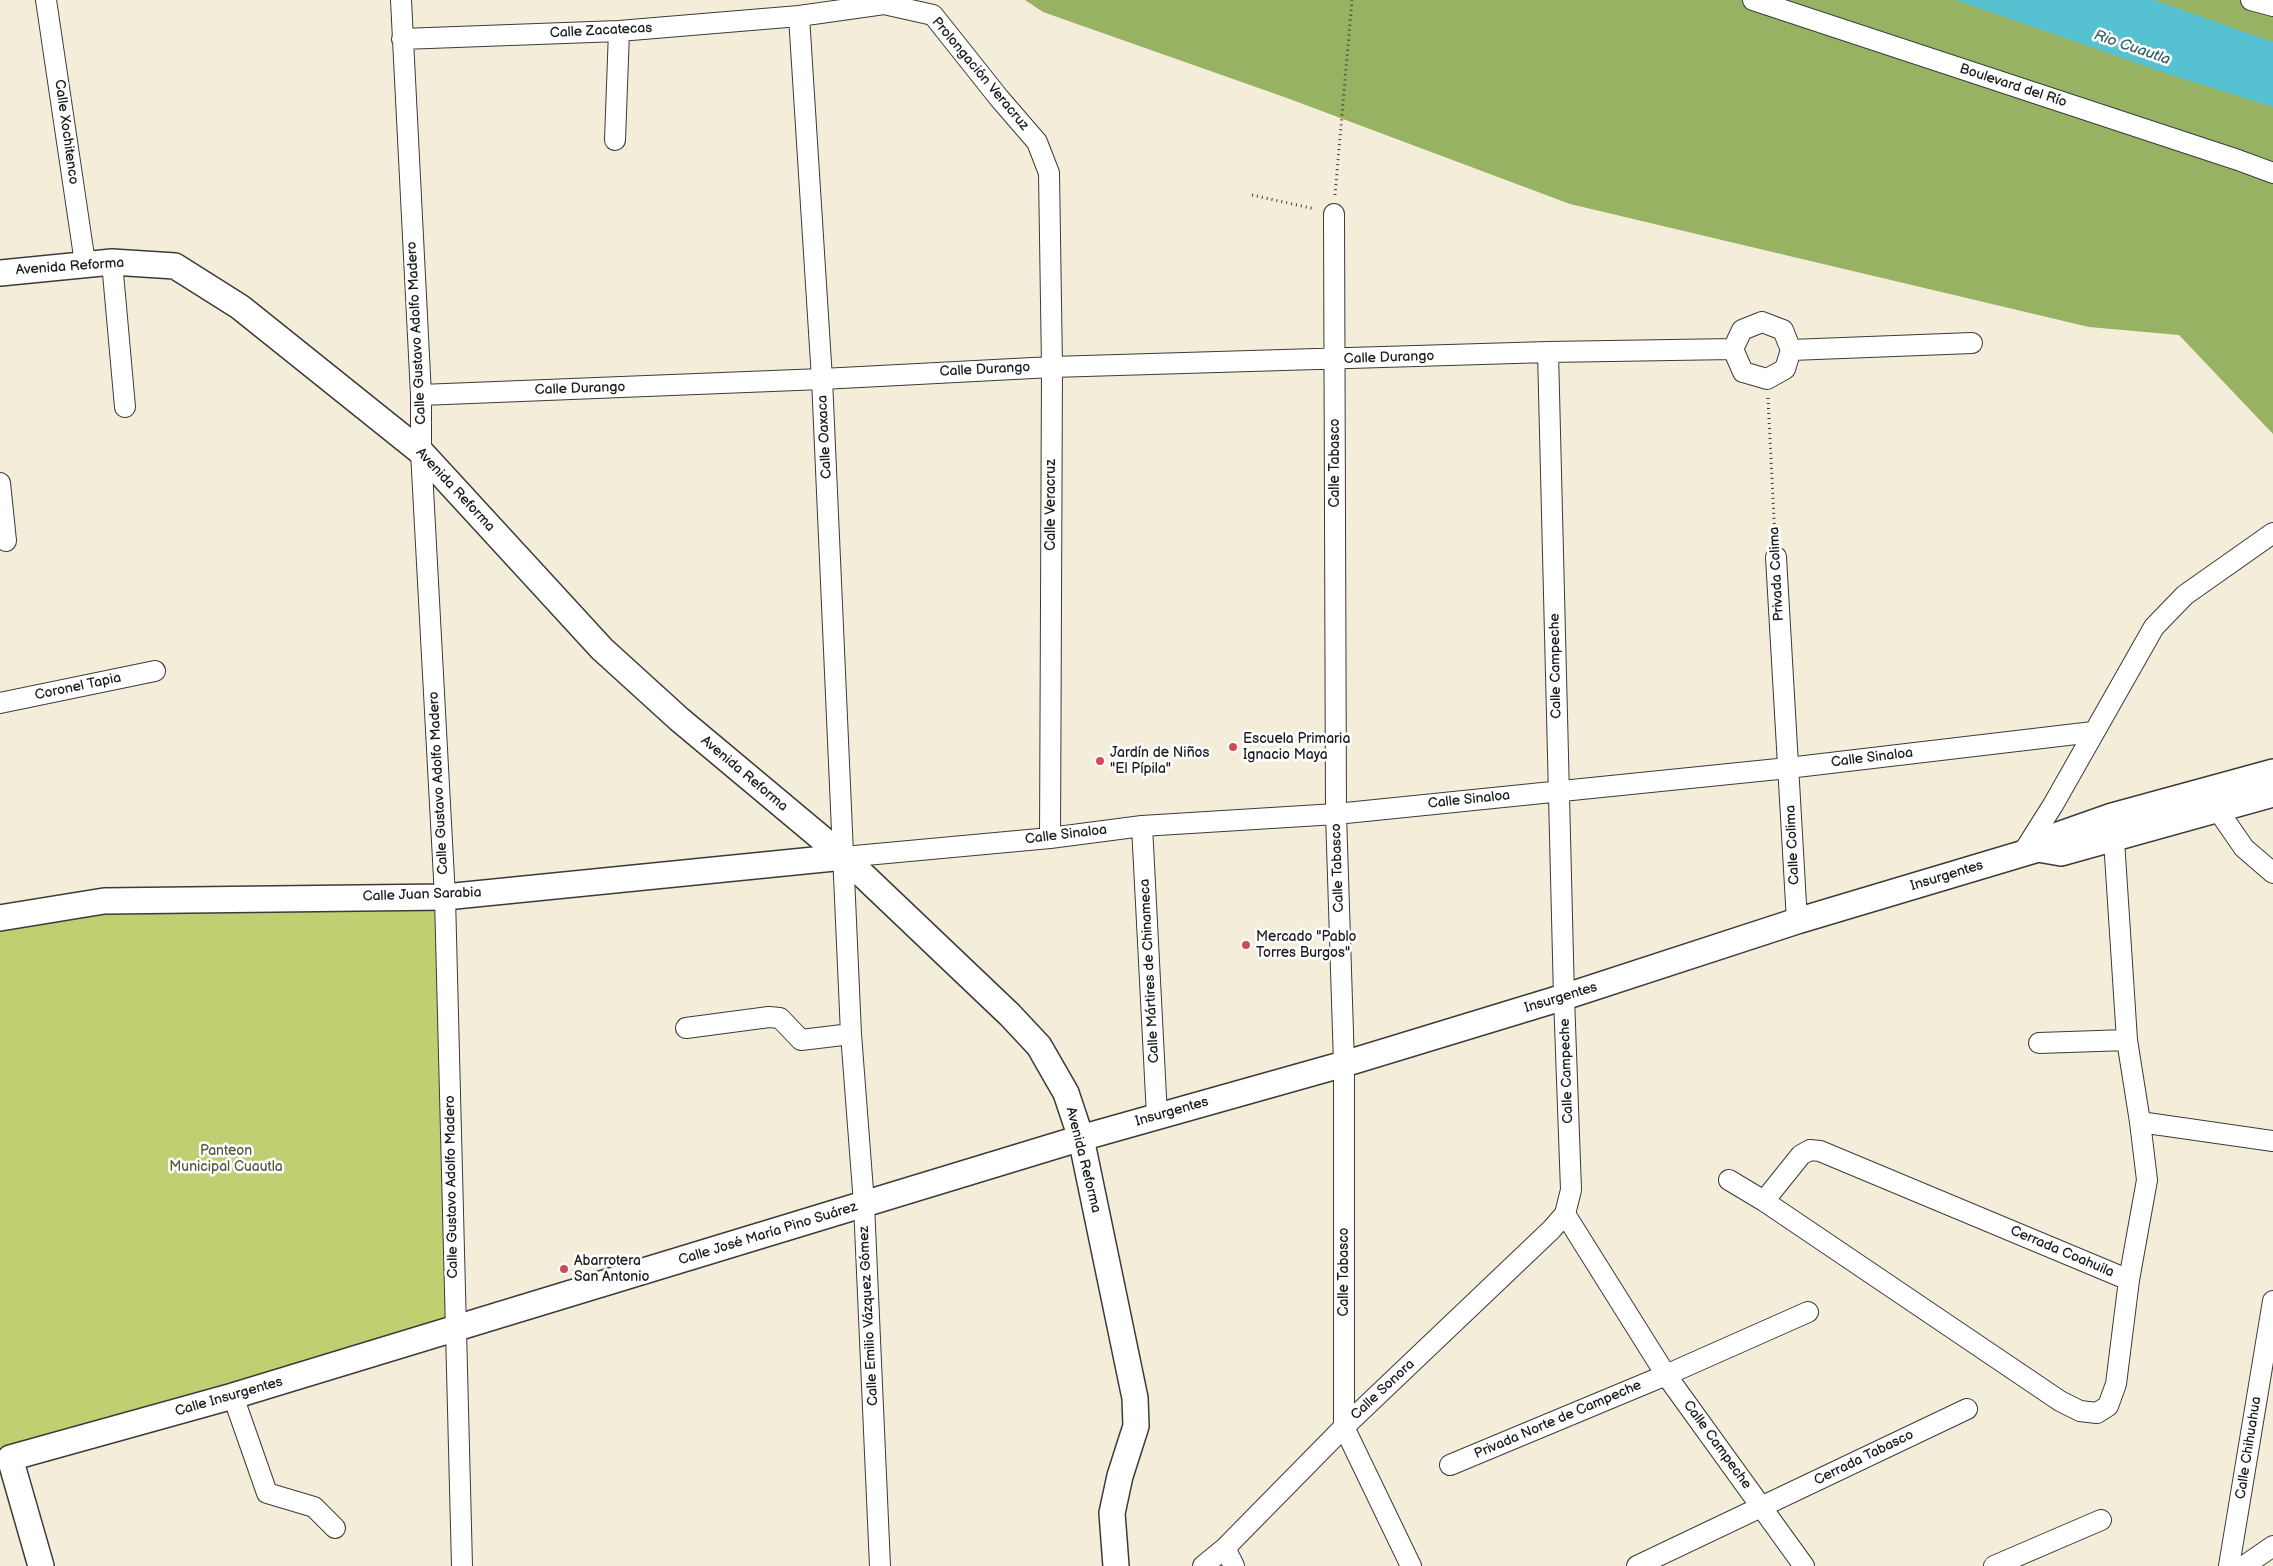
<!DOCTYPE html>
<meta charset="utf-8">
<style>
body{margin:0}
canvas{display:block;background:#f4edd9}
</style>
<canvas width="2273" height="1566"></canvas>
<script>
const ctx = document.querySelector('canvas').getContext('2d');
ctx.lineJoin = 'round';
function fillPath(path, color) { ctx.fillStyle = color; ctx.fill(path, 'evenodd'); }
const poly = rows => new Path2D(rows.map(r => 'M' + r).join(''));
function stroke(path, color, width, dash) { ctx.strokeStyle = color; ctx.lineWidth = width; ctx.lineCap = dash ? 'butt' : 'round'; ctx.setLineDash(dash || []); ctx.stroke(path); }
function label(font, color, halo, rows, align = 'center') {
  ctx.font = font + ' "Balsamiq Sans",sans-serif'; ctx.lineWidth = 5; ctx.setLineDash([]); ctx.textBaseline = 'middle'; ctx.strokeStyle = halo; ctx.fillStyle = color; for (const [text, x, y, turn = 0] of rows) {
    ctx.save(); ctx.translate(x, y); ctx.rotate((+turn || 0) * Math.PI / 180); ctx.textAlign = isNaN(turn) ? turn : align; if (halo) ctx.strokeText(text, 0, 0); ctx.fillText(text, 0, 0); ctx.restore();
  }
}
const green = poly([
 [445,897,456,1330,0,1460,0,918]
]);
const forest = poly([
 [1025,0,2273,0,2273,434,2179,335,2089,327,1570,204,1287,98,1043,12]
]);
const water = poly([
 [1956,0,2154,0,2273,42,2273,107,2168,74]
]);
const path = poly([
 [1252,195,1315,209],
 [1335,195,1352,0],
 [1768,398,1775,539]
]);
const minor = poly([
 [46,0,85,263],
 [401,0,421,395,421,452,445,897,462,1566],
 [1753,0,2238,160,2273,173],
 [2251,0,2273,6],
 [799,16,822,379,851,1034,864,1204,880,1566],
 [402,39,619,31,799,16,884,4,933,15,999,98,1037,142,1049,173,1052,367,1050,838],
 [615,140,619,31],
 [1334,214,1336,814,1344,1064,1344,1427,1411,1566],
 [112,262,125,407],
 [1762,322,1783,330,1791,350,1785,369,1767,379,1743,372,1733,349,1742,330,1762,322],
 [1791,350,1972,343],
 [421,395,822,379,1052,367,1548,352,1733,349],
 [0,483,6,541],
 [1776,557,1797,921],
 [0,703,155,671],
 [2217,809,2244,848,2273,873],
 [1142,826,1157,1116],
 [2022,854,2053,805,2154,627,2185,595,2273,533],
 [844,857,1050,838,1142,826,1336,814,1788,768,2093,732],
 [686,1028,769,1017,780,1018,801,1040,851,1034],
 [2039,1043,2127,1040],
 [2140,1122,2273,1141],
 [1729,1180,1764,1201,2060,1401,2080,1411,2097,1413,2108,1406,2116,1384,2129,1280,2147,1180,2140,1122,2127,1040,2113,825],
 [1764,1201,1801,1155,1810,1150,1820,1151,2129,1280],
 [1565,1214,1666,1375,1804,1566],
 [233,1396,267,1493,314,1507,335,1528],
 [1450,1465,1666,1375,1808,1312],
 [1225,1548,1234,1566],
 [1203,1566,1225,1548,1344,1427,1551,1230,1565,1214,1571,1190,1564,997,1548,352],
 [1637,1566,1967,1409],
 [1994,1566,2101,1520],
 [2229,1566,2273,1301],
 [2244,1566,2273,1546]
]);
const tertiary = poly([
 [0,273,112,262,175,266,240,307,421,452,602,649,679,719,844,857,1010,1015,1039,1046,1066,1093,1081,1138,1135,1398,1136,1426,1120,1476,1112,1513,1116,1566],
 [2038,849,2061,853,2273,794],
 [0,918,104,901,445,897,844,857],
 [41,1566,10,1458,233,1396,1081,1138,1344,1064,1564,997,1797,921,2038,849,2058,835,2112,816,2273,772]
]);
const markers = [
 [1233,747,5,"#d1495b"],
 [1100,761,5,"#d1495b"],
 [1246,945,5,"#d1495b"],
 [564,1269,5,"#d1495b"]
];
const streetNames = [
 ["Calle Zacatecas",601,31,-3],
 ["Prolongación Veracruz",980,74,50],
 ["Boulevard del Río",2013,86,18],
 ["Calle Xochitenco",66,132,82],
 ["Avenida Reforma",70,267,-4],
 ["Calle Gustavo Adolfo Madero",417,333,-93],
 ["Calle Durango",1389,358,-2],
 ["Calle Durango",985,370,-3],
 ["Calle Durango",580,389,-2],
 ["Calle Oaxaca",825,437,-93],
 ["Calle Tabasco",1335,463,-90],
 ["Avenida Reforma",455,490,47],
 ["Calle Veracruz",1051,505,-90],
 ["Privada Colima",1777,574,-93],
 ["Calle Campeche",1556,666,-91],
 ["Coronel Tapia",78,687,-12],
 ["Calle Sinaloa",1872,758,-7],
 ["Avenida Reforma",744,774,40],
 ["Calle Gustavo Adolfo Madero",439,783,-93],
 ["Calle Sinaloa",1469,800,-6],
 ["Calle Sinaloa",1066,835,-7],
 ["Calle Colima",1793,845,-93],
 ["Calle Tabasco",1338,868,-92],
 ["Insurgentes",1947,876,-17],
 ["Calle Juan Sarabia",422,895,-2],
 ["Calle Mártires de Chinameca",1150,971,-93],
 ["Insurgentes",1561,998,-17],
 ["Calle Campeche",1567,1071,-92],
 ["Insurgentes",1172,1112,-16],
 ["Avenida Reforma",1083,1160,76],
 ["Calle Gustavo Adolfo Madero",452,1187,-91],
 ["Calle José María Pino Suárez",768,1234,-17],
 ["Cerrada Coahuila",2062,1252,23],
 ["Calle Tabasco",1344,1272,-90],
 ["Calle Emilio Vázquez Gómez",869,1316,-93],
 ["Calle Sonora",1383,1390,-43],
 ["Calle Insurgentes",229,1397,-16],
 ["Privada Norte de Campeche",1558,1420,-23],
 ["Calle Campeche",1717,1445,54],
 ["Calle Chihuahua",2249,1448,-81],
 ["Cerrada Tabasco",1864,1458,-26]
];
const poiNames = [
 ["Escuela Primaria",1243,739],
 ["Ignacio Maya",1243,755],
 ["Jardín de Niños",1110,753],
 ["\"El Pípila\"",1110,769],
 ["Mercado \"Pablo",1256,937],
 ["Torres Burgos\"",1256,953],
 ["Abarrotera",574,1261],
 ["San Antonio",574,1277]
];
const parkNames = [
 ["Panteon",226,1151],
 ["Municipal Cuautla",226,1167]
];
const waterNames = [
 ["Rio Cuautla",2132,48,19]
];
fillPath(green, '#bfcf71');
fillPath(forest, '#97b263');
fillPath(water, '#56c2d1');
stroke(minor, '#3c3b38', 22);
stroke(tertiary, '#3c3b38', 28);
stroke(path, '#3c3b38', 3, [1, 4]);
stroke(minor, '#fff', 20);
stroke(tertiary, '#fff', 25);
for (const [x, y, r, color] of markers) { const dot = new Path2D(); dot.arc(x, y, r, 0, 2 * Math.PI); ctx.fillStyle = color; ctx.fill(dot); stroke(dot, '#fff', 2); }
label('14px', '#1c1c1c', '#fff', streetNames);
label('14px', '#1c1c1c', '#fff', poiNames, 'left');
label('14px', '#555b3a', '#fff', parkNames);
label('italic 15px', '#335e64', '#fff', waterNames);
</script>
